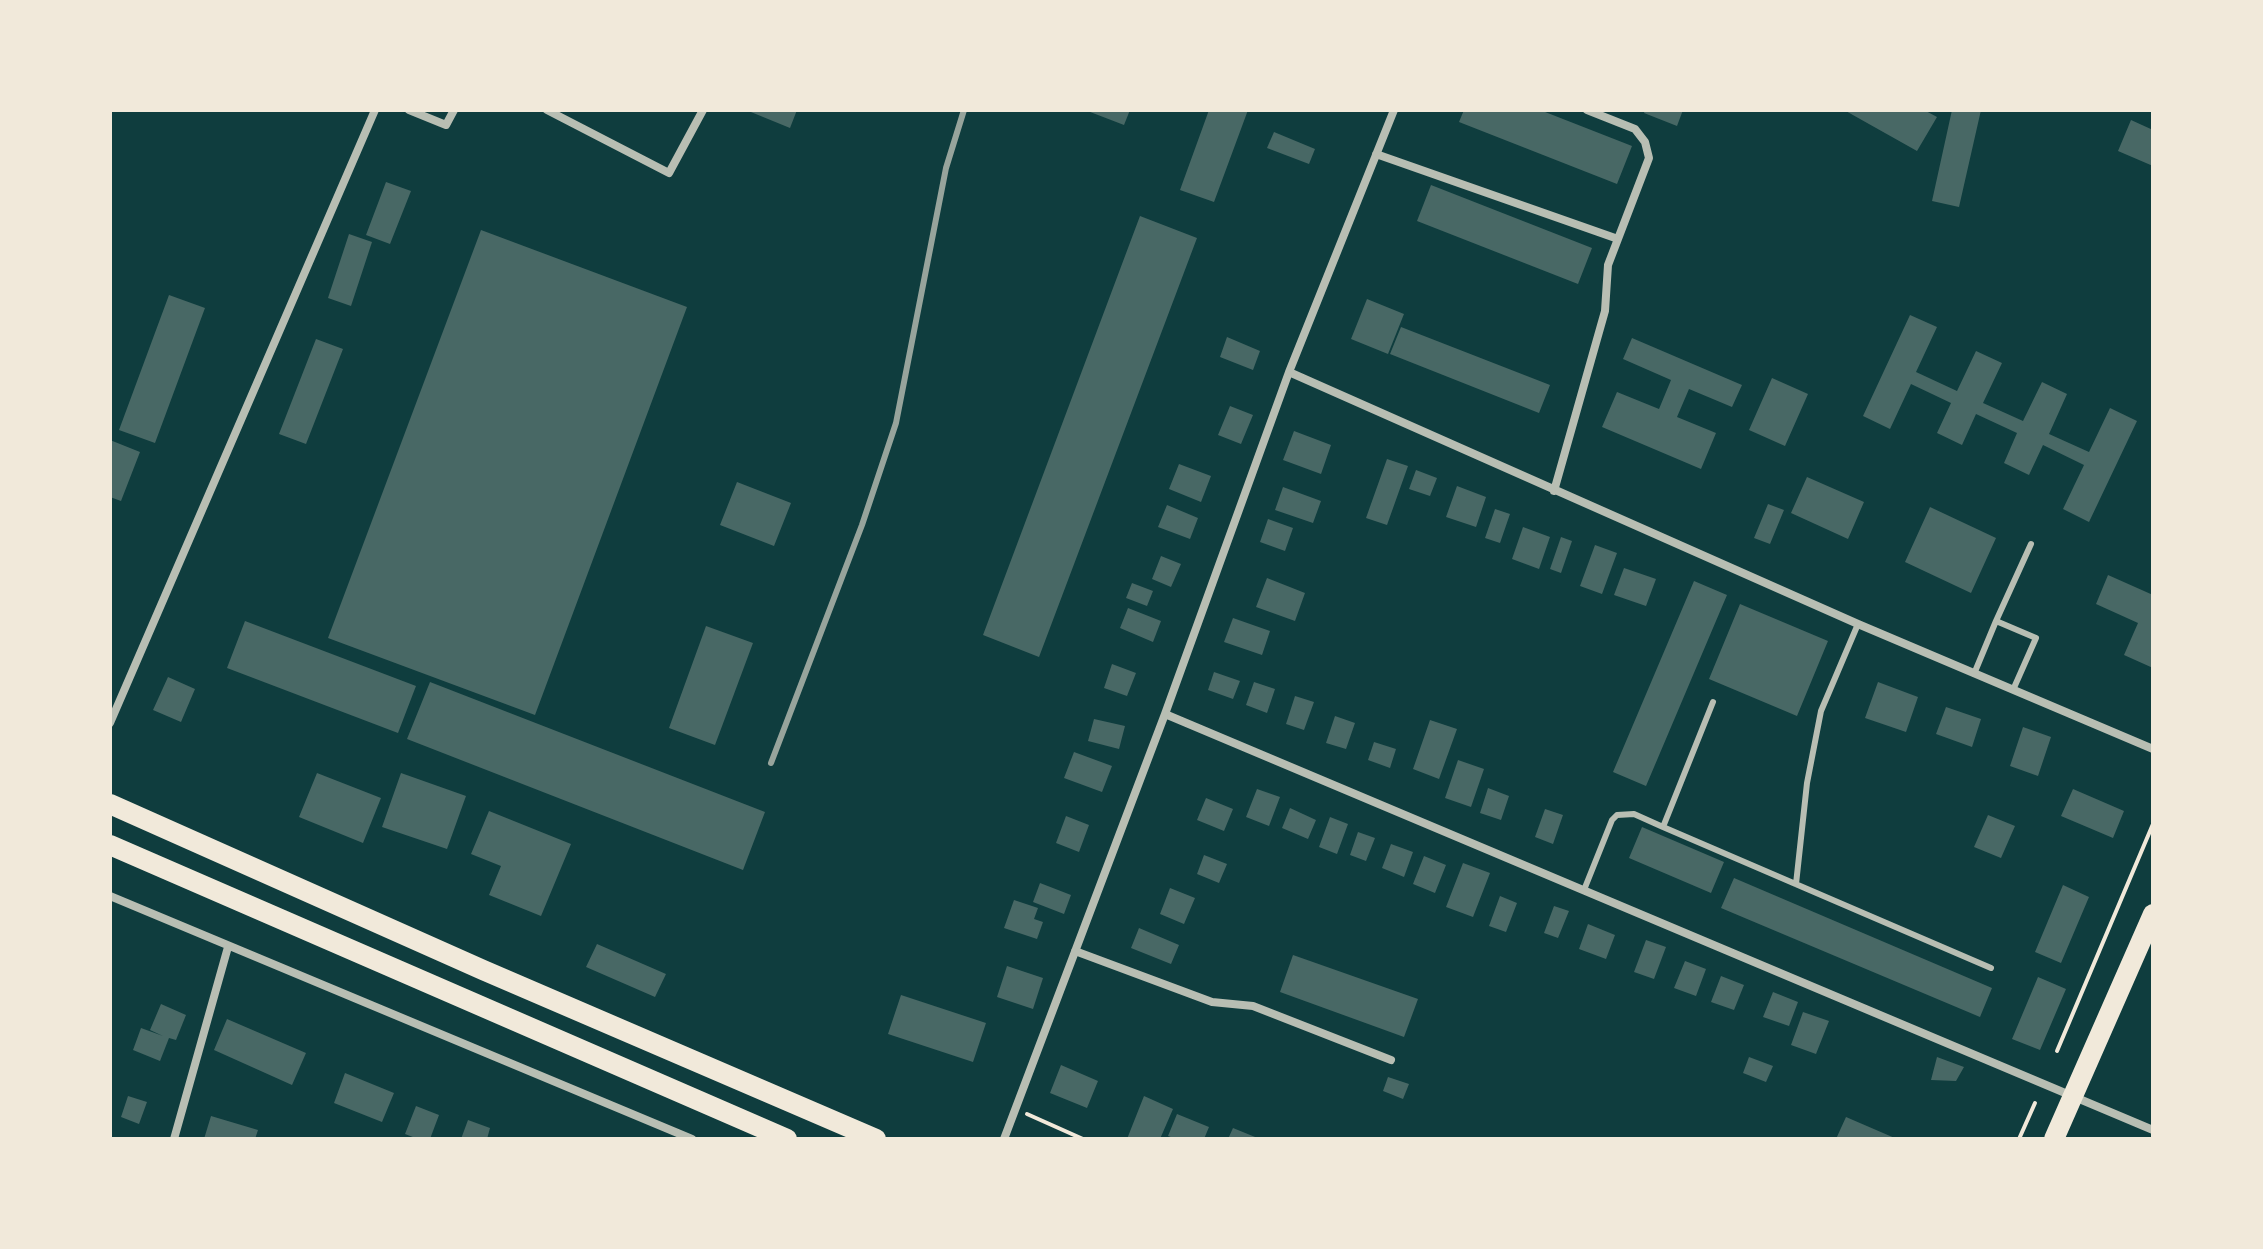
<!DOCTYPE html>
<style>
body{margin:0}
#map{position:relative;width:2263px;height:1249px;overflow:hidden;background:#0f3d3e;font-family:"Alegreya Sans",sans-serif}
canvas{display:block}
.frame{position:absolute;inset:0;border:112px solid #f1e9da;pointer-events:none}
</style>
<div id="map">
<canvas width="2263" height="1249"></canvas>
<div class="frame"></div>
</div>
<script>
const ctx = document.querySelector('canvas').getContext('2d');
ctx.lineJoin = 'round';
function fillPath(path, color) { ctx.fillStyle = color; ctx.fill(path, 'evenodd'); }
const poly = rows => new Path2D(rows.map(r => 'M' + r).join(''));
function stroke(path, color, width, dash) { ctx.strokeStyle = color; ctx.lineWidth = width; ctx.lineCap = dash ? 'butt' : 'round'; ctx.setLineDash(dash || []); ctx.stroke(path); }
const building = poly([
 [746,110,797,110,790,128],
 [1085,110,1130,110,1124,125],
 [1209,110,1248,110,1214,202,1180,190],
 [1464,110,1540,110,1632,146,1617,184,1459,122],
 [1645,110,1683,110,1677,126,1644,113],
 [1844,110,1924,110,1937,117,1917,151],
 [1952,110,1981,110,1959,207,1932,201],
 [2131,120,2153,130,2153,166,2118,151],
 [1274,132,1315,149,1309,164,1267,148],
 [386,182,411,191,390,244,366,235],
 [1431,185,1592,248,1578,284,1417,221],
 [1140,216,1197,238,1039,657,983,635],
 [481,230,687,307,535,715,328,638],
 [349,234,372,242,351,306,328,298],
 [169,295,205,308,155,443,119,430],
 [1367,299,1404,314,1388,354,1351,339],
 [1910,315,1937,327,1916,372,1957,391,1976,351,2002,363,1983,403,2023,421,2042,382,2067,394,2049,434,2089,452,2110,408,2137,421,2089,522,2063,509,2084,465,2043,445,2029,475,2004,463,2017,433,1976,414,1962,445,1937,433,1951,403,1911,384,1890,429,1863,416],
 [1401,327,1550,385,1539,413,1390,354],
 [1227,337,1260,351,1253,370,1220,357],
 [1632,338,1742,385,1732,407,1689,389,1677,417,1716,433,1701,469,1602,427,1617,392,1659,409,1671,380,1623,359],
 [316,339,343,349,306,444,279,434],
 [1772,378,1808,394,1785,446,1749,430],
 [1230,406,1253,415,1241,444,1218,435],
 [1294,431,1331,445,1321,474,1283,460],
 [110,440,140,452,121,501,110,497],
 [1387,459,1408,466,1387,525,1366,518],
 [1179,464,1211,476,1201,502,1169,489],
 [1416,470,1437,478,1430,496,1409,489],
 [1807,477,1864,502,1848,539,1791,513],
 [737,482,791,503,774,546,720,525],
 [1457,486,1486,497,1476,527,1446,517],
 [1283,487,1321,501,1313,523,1275,510],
 [1768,504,1784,510,1770,544,1754,538],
 [1167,505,1198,518,1190,539,1158,527],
 [1930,507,1996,538,1971,593,1905,562],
 [1495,509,1510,514,1500,543,1485,538],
 [1268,519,1293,528,1285,551,1260,542],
 [1523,527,1550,537,1539,569,1512,559],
 [1561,537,1572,541,1561,573,1550,569],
 [1595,545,1617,553,1602,594,1580,586],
 [1161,556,1181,564,1171,587,1152,579],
 [1624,568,1656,579,1646,606,1614,595],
 [2108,575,2153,595,2153,668,2124,655,2138,623,2096,604],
 [1267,578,1305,593,1295,621,1256,607],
 [1694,581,1727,595,1646,786,1613,772],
 [1132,583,1153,591,1147,606,1126,598],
 [1740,604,1828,641,1797,716,1709,679],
 [1128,608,1161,621,1153,642,1120,628],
 [1233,618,1270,631,1262,655,1224,642],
 [245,621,416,686,398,733,227,668],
 [706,626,753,643,715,745,669,728],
 [1112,664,1136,673,1127,696,1104,688],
 [1214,672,1240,681,1233,699,1208,690],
 [168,677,195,689,181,722,153,710],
 [430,682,765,812,743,870,407,739],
 [1254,682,1275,689,1267,713,1246,705],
 [1878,682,1918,697,1906,732,1865,718],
 [1295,696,1314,702,1304,730,1286,724],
 [1946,707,1981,719,1972,747,1936,734],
 [1335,716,1355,723,1346,749,1326,743],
 [1094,719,1125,726,1119,749,1088,741],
 [1430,720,1457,729,1439,779,1413,769],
 [2023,727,2051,737,2038,776,2010,766],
 [1374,742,1396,749,1390,768,1368,760],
 [1074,752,1112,766,1102,792,1064,778],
 [1458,760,1484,769,1471,807,1445,798],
 [317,773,381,798,363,843,299,817],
 [401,773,466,796,447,849,382,827],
 [1488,788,1509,796,1501,820,1480,813],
 [1257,789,1280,797,1269,826,1246,817],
 [2073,789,2124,811,2113,838,2061,816],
 [1206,798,1233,809,1224,831,1197,820],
 [1290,808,1316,820,1308,839,1282,828],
 [1545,809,1563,815,1553,844,1535,837],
 [489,811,571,844,541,916,489,895,501,866,471,854],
 [1988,815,2015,826,2001,858,1974,847],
 [1066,816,1089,825,1079,852,1056,843],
 [1330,817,1348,824,1337,854,1319,847],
 [1642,827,1724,862,1711,893,1629,858],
 [1358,832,1375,838,1366,861,1350,855],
 [1391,844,1413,852,1404,877,1382,868],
 [1204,855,1227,864,1219,883,1197,874],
 [1424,856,1446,865,1435,893,1413,884],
 [1463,863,1490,873,1473,917,1446,907],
 [1734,878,1992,988,1980,1017,1721,908],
 [1040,883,1071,895,1064,914,1033,902],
 [2063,885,2089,897,2061,963,2035,952],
 [1170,888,1195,898,1184,924,1160,914],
 [1500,896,1517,903,1506,932,1489,926],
 [1014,900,1038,908,1034,919,1043,922,1037,939,1004,928],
 [1554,906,1569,911,1558,938,1544,933],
 [1588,924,1615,935,1606,959,1579,949],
 [1139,928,1179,945,1171,964,1131,948],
 [1646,940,1666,947,1654,979,1634,972],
 [597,944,666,974,655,997,586,967],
 [1293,955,1418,999,1404,1037,1280,992],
 [1685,961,1706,969,1696,996,1674,988],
 [1007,966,1043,978,1033,1009,997,997],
 [1721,976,1744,985,1734,1010,1711,1002],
 [2038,977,2066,989,2040,1050,2012,1039],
 [1773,992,1798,1002,1789,1026,1763,1017],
 [901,995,986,1023,973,1062,888,1034],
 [161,1004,186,1015,176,1040,169,1038,160,1061,133,1050,141,1028,163,1036,150,1030],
 [1803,1012,1829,1021,1816,1054,1791,1045],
 [227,1019,306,1053,292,1085,214,1050],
 [1749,1057,1773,1066,1766,1082,1743,1073],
 [1937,1057,1964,1067,1956,1081,1931,1080],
 [1061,1065,1098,1081,1087,1108,1050,1093],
 [345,1073,394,1093,382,1122,334,1103],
 [1388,1077,1409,1084,1403,1099,1383,1091],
 [128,1096,147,1102,139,1124,121,1117],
 [1144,1096,1173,1109,1160,1139,1127,1139],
 [416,1106,439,1115,430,1139,418,1139,405,1134],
 [1177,1114,1209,1127,1204,1139,1176,1139,1168,1136],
 [211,1116,258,1130,255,1139,204,1139],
 [1846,1117,1897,1139,1836,1139],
 [468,1120,490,1128,487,1139,461,1139],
 [1233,1128,1260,1139,1228,1139]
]);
const path = poly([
 [2057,1051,2153,824],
 [1027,1114,1083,1139],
 [2019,1139,2035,1103]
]);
const service = poly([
 [1974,674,1996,621],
 [2013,690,2036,638,1996,621,2031,544],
 [1663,827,1991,968],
 [1796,884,1807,783,1821,711,1858,624],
 [1584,890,1612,820,1617,815,1634,814,1663,827,1713,702]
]);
const minor = poly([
 [409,110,446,125,454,110],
 [547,110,669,173,703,110],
 [1376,154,1618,239],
 [1289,372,1858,624,2153,749],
 [1554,491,1605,311,1608,265,1649,158,1645,142,1635,129,1587,110],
 [1165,714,2153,1130],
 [110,723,375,110],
 [110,896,692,1139],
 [1075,951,1212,1002,1253,1006,1391,1060],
 [174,1139,228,947],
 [1004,1139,1165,714,1289,372,1394,110]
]);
const primary = poly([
 [110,804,483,970,876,1139],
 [110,845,787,1139],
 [2054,1139,2153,914]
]);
const rail = poly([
 [771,763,862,525,896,423,946,168,964,110]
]);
fillPath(building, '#486865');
stroke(path, '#f1e9da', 4);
stroke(service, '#b8beb3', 6);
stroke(minor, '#b8beb3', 8);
stroke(primary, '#f1e9da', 20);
stroke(rail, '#97a49c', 6);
</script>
